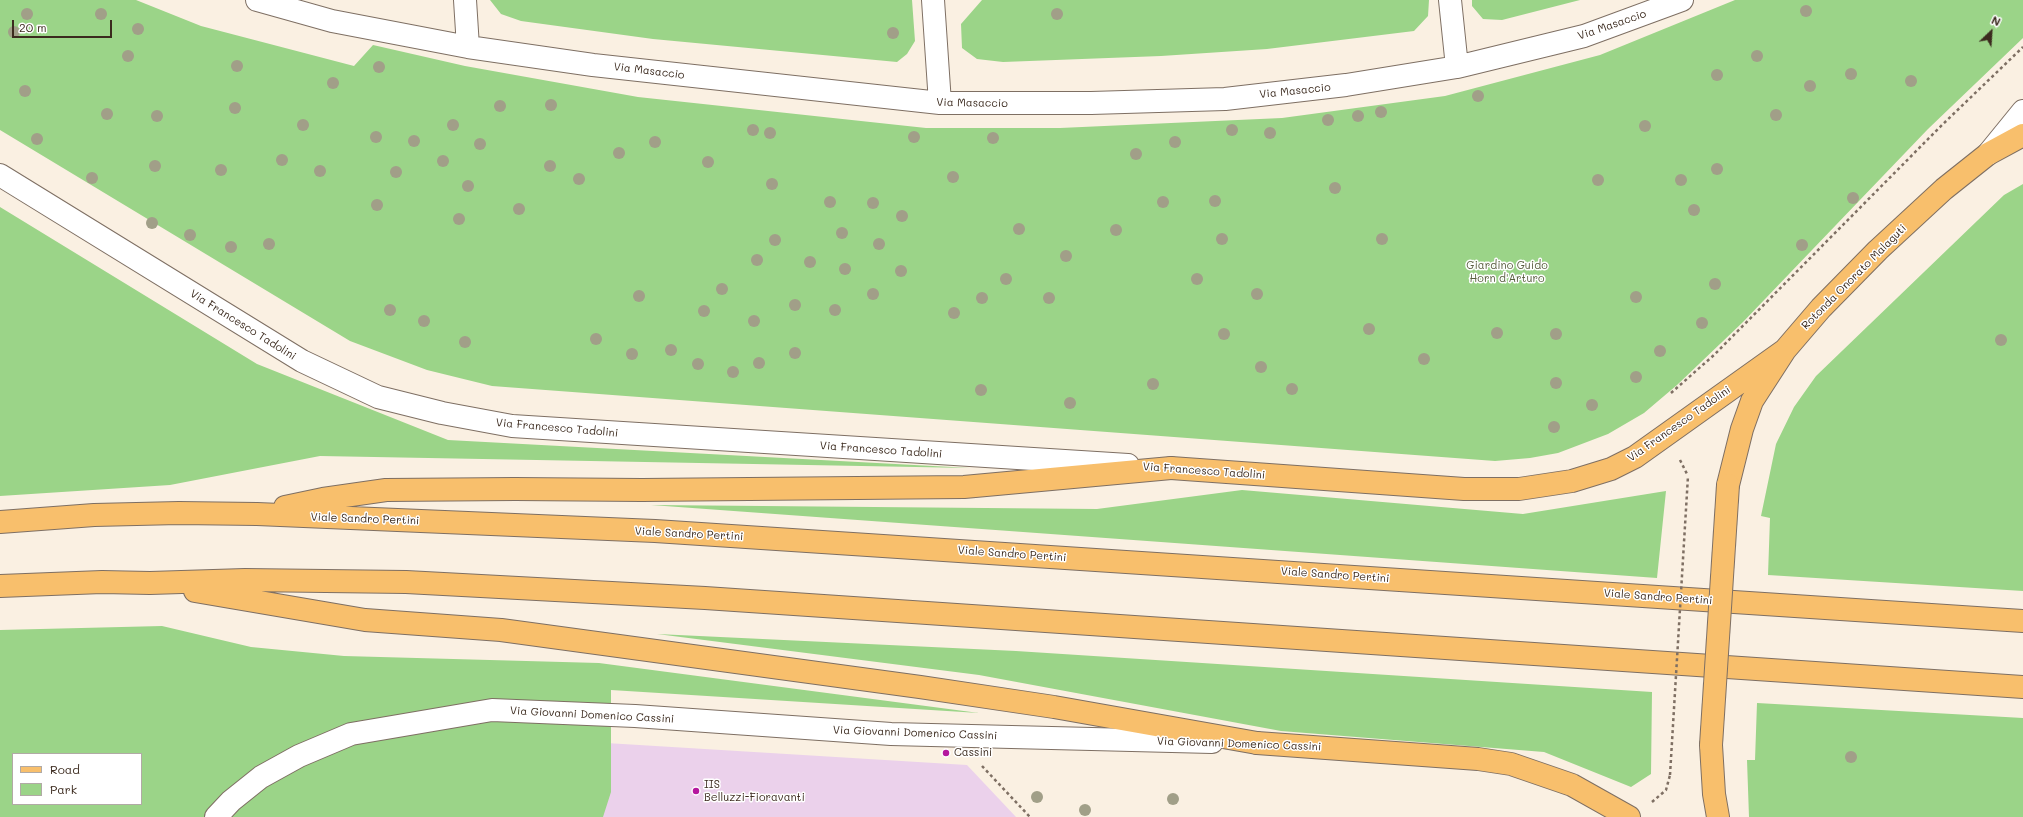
<!DOCTYPE html>
<style>
body{margin:0}
#map{position:relative;width:2023px;height:817px;overflow:hidden;background:#faf0e2;font-family:Mali,sans-serif}
canvas{display:block}
.legend{position:absolute;left:12px;top:753px;width:130px;height:52px;box-sizing:border-box;background:#fff;border:1px solid #b1aaa5;margin:0;padding:5px 7px;list-style:none;font-size:12px;color:#3b2a1e}
.legend li{display:flex;align-items:center;gap:8px;height:20px}
.legend b{width:20px;border:1px solid #b1aaa5}
.north{position:absolute;left:1971px;top:12px;width:40px;height:40px;-webkit-text-stroke:3px #fff;paint-order:stroke;rotate:25deg;font-size:11px;font-weight:700;line-height:16px;text-align:center;color:#3b2a1e}
.north::after{content:'';display:block;margin:auto;width:14px;height:18px;background:#3b2a1e;clip-path:polygon(50% 0,100% 100%,50% 72%,0 100%)}
.scale{position:absolute;left:12px;top:20px;width:100px;height:18px;box-sizing:border-box;border:2px solid #3b2a1e;border-top:0;padding-left:5px;font-size:12px;line-height:14px;white-space:nowrap;color:#3b2a1e;-webkit-text-stroke:3px #fff;paint-order:stroke}
</style>
<div id="map">
<canvas width="2023" height="817"></canvas>
<ul class="legend">
<li><b style="height:5px;background:#f8bf6c"></b>Road</li>
<li><b style="height:11px;background:#9bd488"></b>Park</li>
</ul>
<div class="north">N</div>
<div class="scale">20 m</div>
</div>
<script>
const ctx = document.querySelector('canvas').getContext('2d');
ctx.lineJoin = 'round';
function fillPath(path, color) { ctx.fillStyle = color; ctx.fill(path, 'evenodd'); }
const poly = rows => new Path2D(rows.map(r => 'M' + r).join(''));
function stroke(path, color, width, dash) { ctx.strokeStyle = color; ctx.lineWidth = width; ctx.lineCap = dash ? 'butt' : 'round'; ctx.setLineDash(dash || []); ctx.stroke(path); }
function label(font, color, halo, rows, align = 'center') {
  ctx.font = font + ' Mali,sans-serif'; ctx.lineWidth = 3; ctx.setLineDash([]); ctx.textBaseline = 'middle'; ctx.strokeStyle = halo; ctx.fillStyle = color; for (const [text, x, y, turn = 0] of rows) {
    ctx.save(); ctx.translate(x, y); ctx.rotate((+turn || 0) * Math.PI / 180); ctx.textAlign = isNaN(turn) ? turn : align; if (halo) ctx.strokeText(text, 0, 0); ctx.fillText(text, 0, 0); ctx.restore();
  }
}
const built = poly([
 [508,737,967,765,1016,817,350,817]
]);
const green = poly([
 [0,0,136,0,201,26,354,66,373,45,465,66,638,97,926,128,1060,128,1282,118,1445,96,1600,55,1735,0,2023,0,2023,38,1928,129,1743,322,1677,385,1644,413,1608,434,1558,453,1530,458,1495,461,492,386,427,370,350,341,0,130],
 [490,0,912,0,915,41,907,54,897,62,653,39,521,21,501,14],
 [982,0,1429,0,1428,16,1414,31,1267,49,1161,56,1003,62,977,59,962,48,961,24],
 [1472,0,1580,0,1502,20,1483,19,1472,6],
 [2023,184,2023,591,1768,575,1770,518,1761,516,1776,444,1794,407,1816,376,2004,195],
 [0,207,257,364,448,440,970,468,320,456,170,485,0,496],
 [1242,490,1523,514,1666,491,1657,578,651,505,1097,509],
 [162,626,251,647,344,656,599,663,979,713,611,690,611,792,603,817,0,817,0,630],
 [13,754,141,754,141,804,13,804],
 [657,634,1016,651,1652,692,1651,774,1631,787,1544,752,1281,731,979,675],
 [1757,703,2023,718,2023,817,1749,817,1747,760,1755,760]
]);
const path = poly([
 [1671,393,1714,355,1942,125,2023,47],
 [1680,460,1688,476],
 [982,766,1030,817],
 [1652,802,1666,790,1670,775]
]);
const minor = poly([
 [257,0,332,21,468,47,593,65,940,103,1091,103,1225,99,1346,85,1457,67,1584,36,1682,0],
 [465,0,468,47],
 [933,0,940,103],
 [1450,0,1457,67],
 [1988,154,2023,111],
 [0,175,302,361,378,397,442,413,512,426,1128,465],
 [216,817,231,801,261,777,299,756,351,734,492,710,635,716,891,734,1212,742]
]);
const major = poly([
 [1171,468,1464,489,1519,489,1572,481,1611,469,1635,457,1785,350],
 [1728,485,1742,429,1752,401,1785,350,1821,308,1878,250,1944,189,1988,154,2023,135],
 [1257,743,1478,759,1511,764,1572,785,1629,817],
 [1711,745,1714,794,1718,817]
]);
const highway = poly([
 [285,507,323,499,386,490,515,489,642,490,964,487,1171,468],
 [0,522,94,515,179,513,257,514,655,531,2023,621],
 [0,586,102,582,150,583,245,580,406,582,705,598,2023,687],
 [195,591,365,620,501,630,920,687,1054,707,1257,743]
]);
const pathBridge = poly([
 [1670,775,1688,476]
]);
const majorBridge = poly([
 [1711,745,1728,485]
]);
const trees = [
 [1806,11],
 [27,14],
 [101,14],
 [1057,14],
 [138,29],
 [14,32],
 [893,33],
 [128,56],
 [1757,56],
 [237,66],
 [379,67],
 [1851,74],
 [1717,75],
 [1911,81],
 [333,83],
 [1810,86],
 [25,91],
 [1478,96],
 [551,105],
 [500,106],
 [235,108],
 [1381,112],
 [107,114],
 [1776,115],
 [157,116],
 [1358,116],
 [1328,120],
 [303,125],
 [453,125],
 [1645,126],
 [753,130],
 [1232,130],
 [770,133],
 [1270,133],
 [376,137],
 [914,137],
 [993,138],
 [37,139],
 [414,141],
 [655,142],
 [1175,142],
 [480,144],
 [619,153],
 [1136,154],
 [282,160],
 [443,161],
 [708,162],
 [155,166],
 [550,166],
 [1717,169],
 [221,170],
 [320,171],
 [396,172],
 [953,177],
 [92,178],
 [579,179],
 [1598,180],
 [1681,180],
 [772,184],
 [468,186],
 [1335,188],
 [1853,198],
 [1215,201],
 [830,202],
 [1163,202],
 [873,203],
 [377,205],
 [519,209],
 [1694,210],
 [902,216],
 [459,219],
 [152,223],
 [1019,229],
 [1116,230],
 [842,233],
 [190,235],
 [1222,239],
 [1382,239],
 [775,240],
 [269,244],
 [879,244],
 [1802,245],
 [231,247],
 [1066,256],
 [757,260],
 [810,262],
 [845,269],
 [901,271],
 [1006,279],
 [1197,279],
 [1715,284],
 [722,289],
 [873,294],
 [1257,294],
 [639,296],
 [1636,297],
 [982,298],
 [1049,298],
 [795,305],
 [390,310],
 [835,310],
 [704,311],
 [954,313],
 [424,321],
 [754,321],
 [1702,323],
 [1369,329],
 [1497,333],
 [1224,334],
 [1556,334],
 [596,339],
 [2001,340],
 [465,342],
 [671,350],
 [1660,351],
 [795,353],
 [632,354],
 [1424,359],
 [759,363],
 [698,364],
 [1261,367],
 [733,372],
 [1636,377],
 [1556,383],
 [1153,384],
 [1292,389],
 [981,390],
 [1070,403],
 [1592,405],
 [1554,427],
 [1851,757],
 [1037,797],
 [1173,799],
 [1085,810]
];
const markers = [
 [946,753,4,"#b5179e"],
 [696,791,4,"#b5179e"]
];
const streetNames = [
 ["Via Masaccio",1612,25,-19],
 ["Via Masaccio",649,71,7],
 ["Via Masaccio",1295,91,-6],
 ["Via Masaccio",972,103,1],
 ["Rotonda Onorato Malaguti",1854,277,-45],
 ["Via Francesco Tadolini",243,325,32],
 ["Via Francesco Tadolini",1679,424,-35],
 ["Via Francesco Tadolini",557,428,5],
 ["Via Francesco Tadolini",881,450,4],
 ["Via Francesco Tadolini",1204,471,4],
 ["Viale Sandro Pertini",365,519,2],
 ["Viale Sandro Pertini",689,534,3],
 ["Viale Sandro Pertini",1012,554,4],
 ["Viale Sandro Pertini",1335,575,4],
 ["Viale Sandro Pertini",1658,597,4],
 ["Via Giovanni Domenico Cassini",592,715,3],
 ["Via Giovanni Domenico Cassini",915,733,2],
 ["Via Giovanni Domenico Cassini",1239,744,2]
];
const parkNames = [
 ["Giardino Guido",1507,266],
 ["Horn d'Arturo",1507,279]
];
const poiNames = [
 ["Cassini",954,753],
 ["IIS",704,785],
 ["Belluzzi-Fioravanti",704,798]
];
fillPath(built, '#ebd1eb');
fillPath(green, '#9bd488');
stroke(minor, '#7e6f63', 24);
stroke(major, '#7e6f63', 24);
stroke(highway, '#7e6f63', 24);
stroke(path, '#7e6f63', 2.5, [3, 3]);
stroke(minor, '#fff', 22);
stroke(major, '#f8bf6c', 22);
stroke(highway, '#f8bf6c', 22);
stroke(majorBridge, '#7e6f63', 24, []);
stroke(pathBridge, '#7e6f63', 2.5, [3, 3]);
stroke(majorBridge, '#f8bf6c', 22);
ctx.fillStyle = '#a19f88';
for (const [x, y] of trees) { ctx.beginPath(); ctx.arc(x, y, 6, 0, 2 * Math.PI); ctx.fill(); }
for (const [x, y, r, color] of markers) { const dot = new Path2D(); dot.arc(x, y, r, 0, 2 * Math.PI); ctx.fillStyle = color; ctx.fill(dot); stroke(dot, '#fff', 1.5); }
label('11px', '#3b2a1e', '#fff', streetNames);
label('11px', '#585d3e', '#fff', parkNames);
label('11px', '#3b2a1e', '#fff', poiNames, 'left');
</script>
